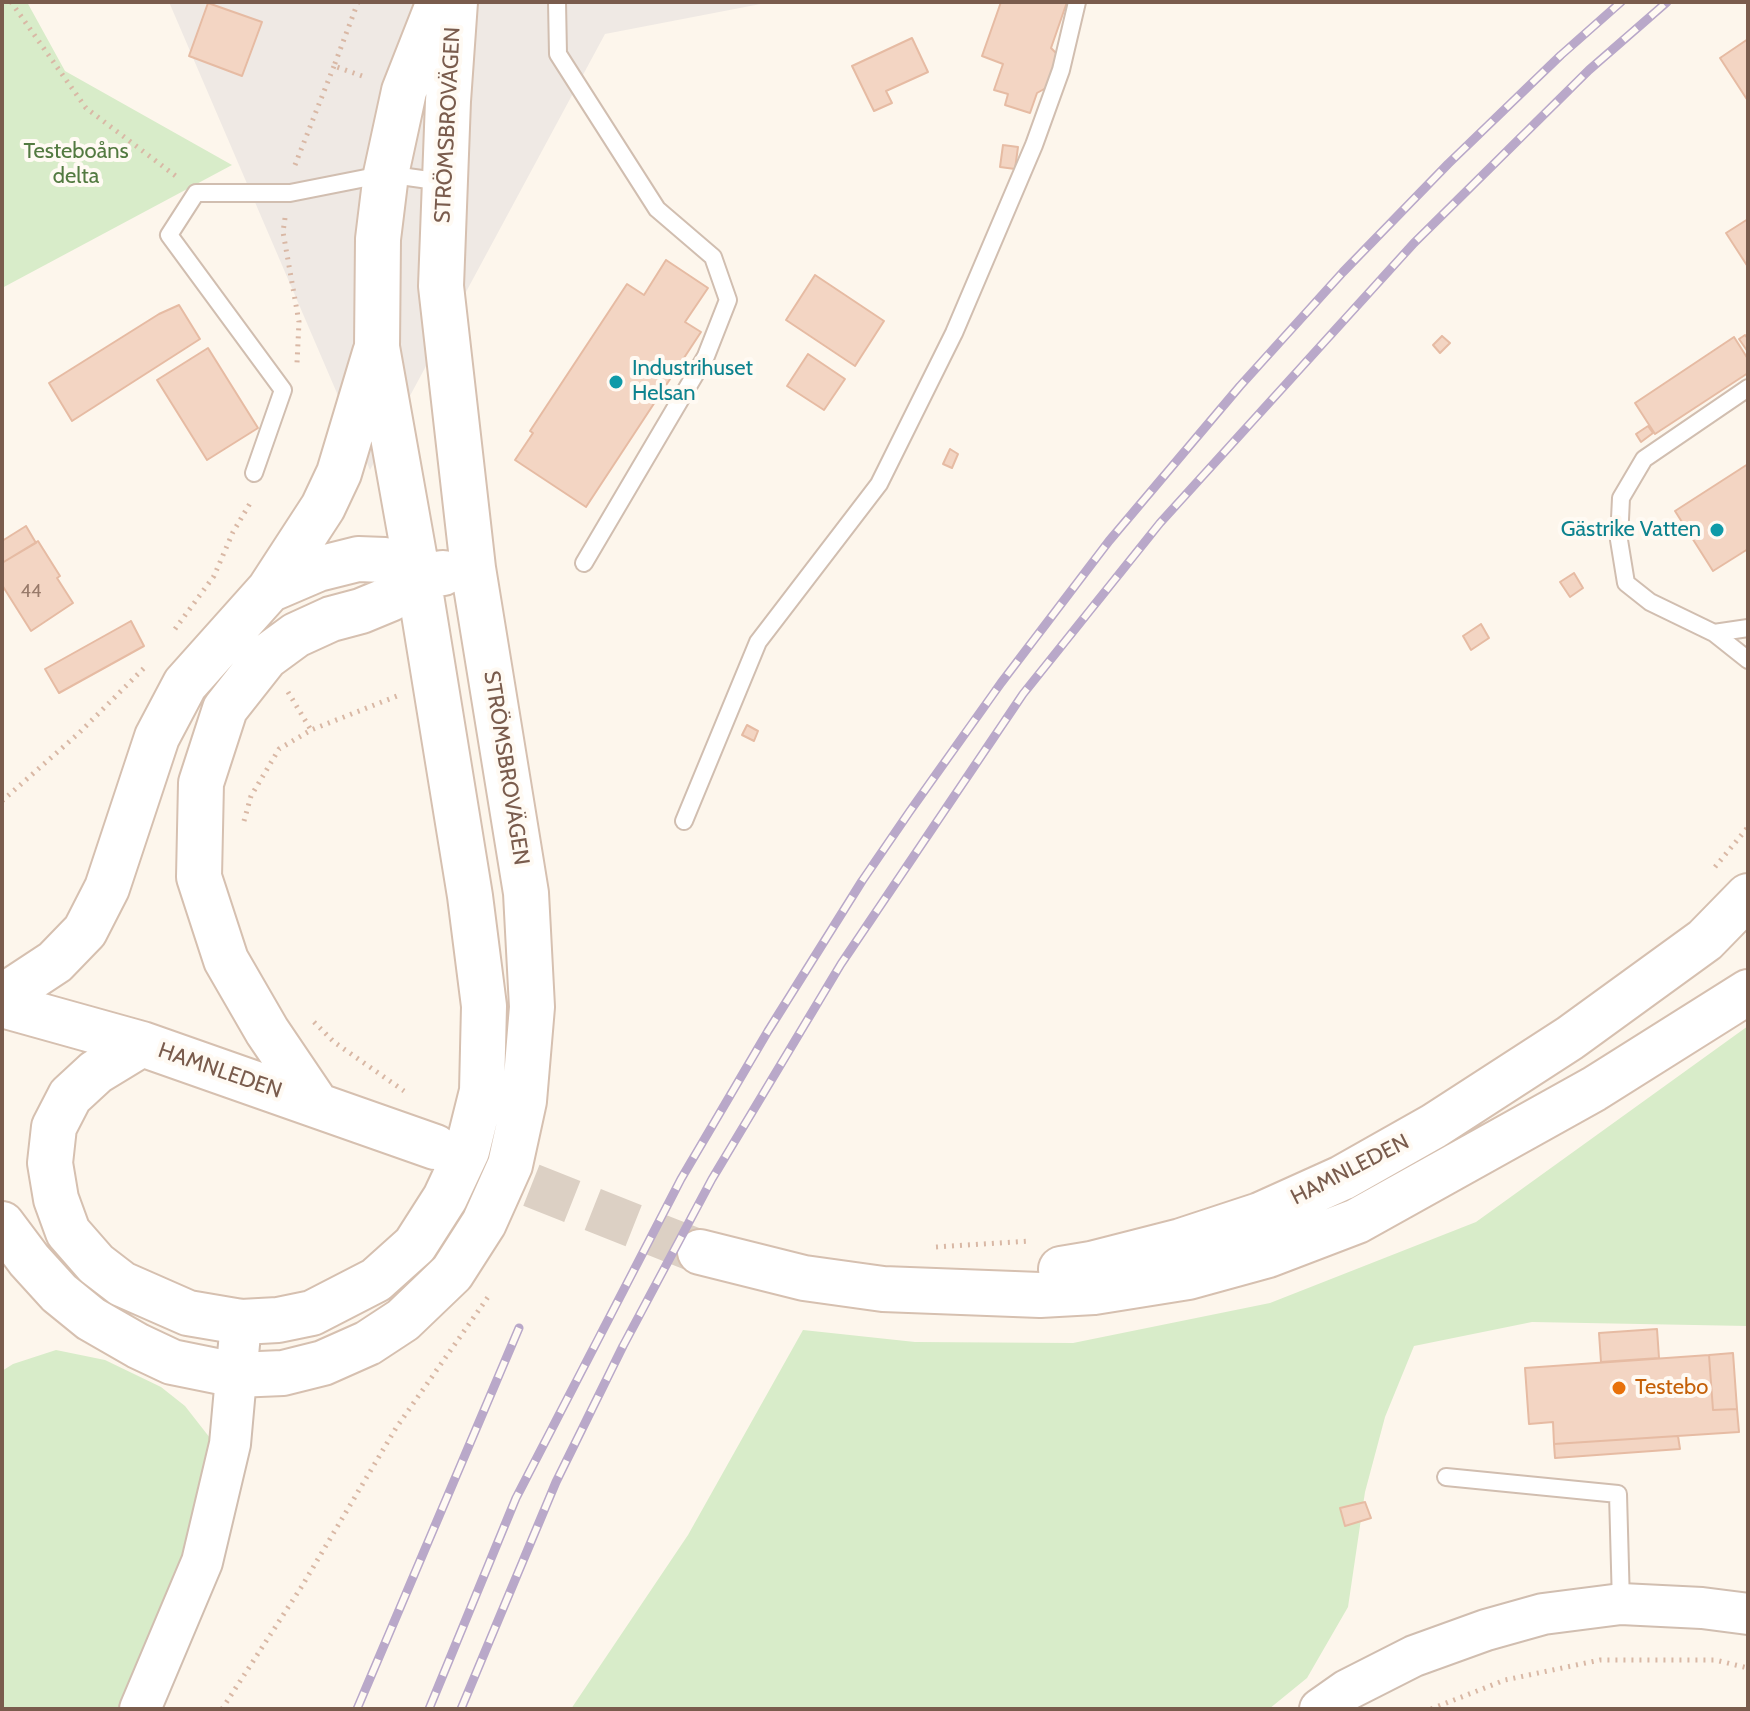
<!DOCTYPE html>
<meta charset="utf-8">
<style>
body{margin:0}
#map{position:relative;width:1750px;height:1711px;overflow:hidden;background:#fdf6ec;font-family:Cabin,sans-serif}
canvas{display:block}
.frame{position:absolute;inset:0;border:4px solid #7a5c4d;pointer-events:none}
</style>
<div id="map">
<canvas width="1750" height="1711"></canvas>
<div class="frame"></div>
</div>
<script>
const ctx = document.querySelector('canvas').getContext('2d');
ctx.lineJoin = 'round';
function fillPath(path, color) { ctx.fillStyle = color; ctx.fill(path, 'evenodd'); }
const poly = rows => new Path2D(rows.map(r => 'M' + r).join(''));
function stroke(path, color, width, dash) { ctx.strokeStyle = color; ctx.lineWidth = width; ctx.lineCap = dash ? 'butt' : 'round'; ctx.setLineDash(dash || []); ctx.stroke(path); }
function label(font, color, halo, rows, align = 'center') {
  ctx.font = font + ' Cabin,sans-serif'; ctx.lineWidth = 8; ctx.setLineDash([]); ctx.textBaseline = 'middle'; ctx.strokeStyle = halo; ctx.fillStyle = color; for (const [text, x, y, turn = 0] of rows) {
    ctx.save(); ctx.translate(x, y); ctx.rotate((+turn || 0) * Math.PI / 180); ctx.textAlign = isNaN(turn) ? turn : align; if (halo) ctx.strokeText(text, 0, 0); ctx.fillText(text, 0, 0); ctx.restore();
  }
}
const industrial = poly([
 [169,2,771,2,605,34,370,470]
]);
const green = poly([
 [2,2,27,2,65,71,232,165,2,288],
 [1748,1026,1748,1326,1532,1322,1414,1346,1385,1417,1365,1492,1348,1607,1307,1678,1269,1709,571,1709,688,1535,803,1330,915,1342,1073,1343,1270,1303,1476,1222],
 [56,1350,105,1360,161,1387,185,1406,210,1438,204,1485,191,1529,149,1653,119,1709,2,1709,2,1371,13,1364]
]);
const building = poly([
 [1001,2,1067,2,1051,48,1058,55,1046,88,1037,93,1030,113,1005,105,1008,94,994,90,1003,64,982,56,1001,2],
 [208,3,262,22,242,76,189,56,208,3],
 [912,38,928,72,886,91,892,103,874,111,852,66,912,38],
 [1748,39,1748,101,1720,58,1748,39],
 [1003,145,1018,147,1015,169,1000,167,1003,145],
 [1748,219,1748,267,1726,233,1748,219],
 [666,260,708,288,685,322,701,332,586,507,515,460,533,433,530,431,627,284,644,295,666,260],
 [815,275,884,321,855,366,786,320,815,275],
 [179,305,200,339,72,421,49,383,159,314,179,305],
 [1745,335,1748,339,1748,352,1739,339,1745,335],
 [1442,336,1450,343,1440,353,1433,345,1442,336],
 [1734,337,1748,359,1748,373,1655,434,1635,403,1734,337],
 [208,348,258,428,207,460,157,380,208,348],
 [808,354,845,379,824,410,787,386,808,354],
 [1648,426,1653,433,1641,442,1636,434,1648,426],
 [950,449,958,454,952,468,943,464,950,449],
 [1748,464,1748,549,1713,571,1675,511,1748,464],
 [26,526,36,543,2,563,2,541,26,526],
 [38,541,60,576,57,578,73,603,31,631,2,585,2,563,38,541],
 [1574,573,1583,588,1570,597,1560,582,1574,573],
 [131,621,144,646,59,693,45,669,131,621],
 [1481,624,1489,638,1471,650,1463,636,1481,624],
 [747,725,758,731,754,741,742,735,747,725],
 [1657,1329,1659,1358,1601,1362,1599,1333,1657,1329],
 [1733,1353,1737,1409,1713,1410,1709,1355,1733,1353],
 [1709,1355,1713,1410,1737,1409,1739,1432,1554,1444,1553,1422,1529,1424,1525,1368,1709,1355],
 [1678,1436,1680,1449,1555,1458,1554,1444,1678,1436],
 [1365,1502,1371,1518,1345,1526,1340,1508,1365,1502]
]);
const secondaryTunnel = poly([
 [470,1161,700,1252]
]);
const path = poly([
 [11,2,86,108,177,177],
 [358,2,334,66,365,77],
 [295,165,334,66],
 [285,218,283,232,299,322,297,363],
 [175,629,214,576,233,532,252,500],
 [288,692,311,730],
 [2,801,79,733,144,668],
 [244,821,251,796,279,749,311,730,397,696],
 [1715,867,1748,827],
 [314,1022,334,1042,404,1091],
 [936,1247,1030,1241],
 [222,1709,302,1586,396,1428,488,1297],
 [1431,1709,1505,1680,1600,1660,1715,1660,1748,1668]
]);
const service = poly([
 [557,2,558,54,657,209,713,257,728,300,706,356,584,563],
 [1748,388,1644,459,1621,498,1619,540,1626,583,1650,602,1714,633,1748,628],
 [254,473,283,390,169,235,196,193,290,193,386,174,443,182],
 [1714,633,1748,660],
 [684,821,758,642,879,484,954,333,1034,145,1061,70,1077,2],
 [1446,1477,1618,1494,1621,1604]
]);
const tertiary = poly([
 [140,1709,202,1562,230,1444,241,1322],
 [1320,1709,1347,1690,1414,1656,1486,1630,1543,1614,1621,1604,1702,1608,1748,1614]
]);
const secondary = poly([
 [269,590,318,569,358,559,385,560,418,577],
 [2,997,55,962,85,931,107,888,157,737,185,684,269,590,323,507,339,473,375,353],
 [2,1005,142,1044,435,1147],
 [142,1044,96,1072,70,1096,54,1127,50,1163,56,1199,68,1232,96,1264,122,1284,188,1313,241,1322,278,1320,312,1313,376,1280,415,1245,445,1198,467,1151,482,1091,484,1006,470,896,418,577,377,347,378,239,386,174,404,91,439,2],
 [317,1105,267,1031,226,960,199,877,201,783,225,709,266,657,296,635,331,619,361,611,390,599,418,577,443,573],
 [2,1224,29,1260,59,1293,91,1319,138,1346,172,1362,236,1375,283,1373,323,1363,368,1343,403,1320,452,1273,484,1223,510,1165,524,1101,532,1007,526,893,473,568,441,286,448,101,455,2],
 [700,1252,804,1278,883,1289,1040,1295,1094,1292,1188,1277,1268,1255,1357,1221,1594,1089,1748,992],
 [1061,1269,1091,1264,1181,1241,1260,1215,1342,1178,1434,1126,1570,1038,1705,940,1748,896]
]);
const rail = poly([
 [357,1709,519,1328],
 [429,1709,516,1498,681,1179,768,1031,862,881,910,811,1001,683,1109,541,1240,386,1343,272,1448,164,1561,55,1621,2],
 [461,1709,556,1482,623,1346,712,1179,841,964,1023,694,1160,523,1414,243,1589,70,1667,2]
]);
const markers = [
 [616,382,8,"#0f9aa8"],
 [1717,530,8,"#0f9aa8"],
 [1619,1388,8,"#e8710a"]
];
const numberNames = [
 ["44",31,592]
];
const streetNames = [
 ["STRÖMSBROVÄGEN",448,125,-87],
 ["STRÖMSBROVÄGEN",506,768,81],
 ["HAMNLEDEN",220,1071,19],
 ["HAMNLEDEN",1350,1170,-27]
];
const parkNames = [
 ["Testeboåns",76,152],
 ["delta",76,177]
];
const cultureNames = [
 ["Industrihuset",632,369],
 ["Helsan",632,394],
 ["Gästrike Vatten",1701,530,"right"]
];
const foodNames = [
 ["Testebo",1635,1388]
];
fillPath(industrial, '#efe9e4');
fillPath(green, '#d8ecc9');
fillPath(building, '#f3d5c3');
stroke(building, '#e6bba3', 2);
stroke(secondaryTunnel, '#dcd0c4', 44, [44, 22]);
stroke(service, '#d1beb0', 20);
stroke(tertiary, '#d1beb0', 44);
stroke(secondary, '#d6c0b0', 48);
stroke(path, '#d9b8a5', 5, [2, 6]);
stroke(service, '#fff', 16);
stroke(tertiary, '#fff', 40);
stroke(secondary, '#fff', 44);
stroke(rail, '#b9a8c9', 9);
stroke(rail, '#fffaf3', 6, [18]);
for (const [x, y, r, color] of markers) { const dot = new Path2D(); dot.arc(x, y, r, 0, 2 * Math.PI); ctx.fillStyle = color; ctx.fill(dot); stroke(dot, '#fffaf3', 3); }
label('18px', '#987a6a', null, numberNames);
label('22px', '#7a5c4d', '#fffaf3', streetNames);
label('22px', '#537a41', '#fffaf3', parkNames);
label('22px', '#0d838f', '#fffaf3', cultureNames, 'left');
label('22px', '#c56008', '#fffaf3', foodNames, 'left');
</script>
